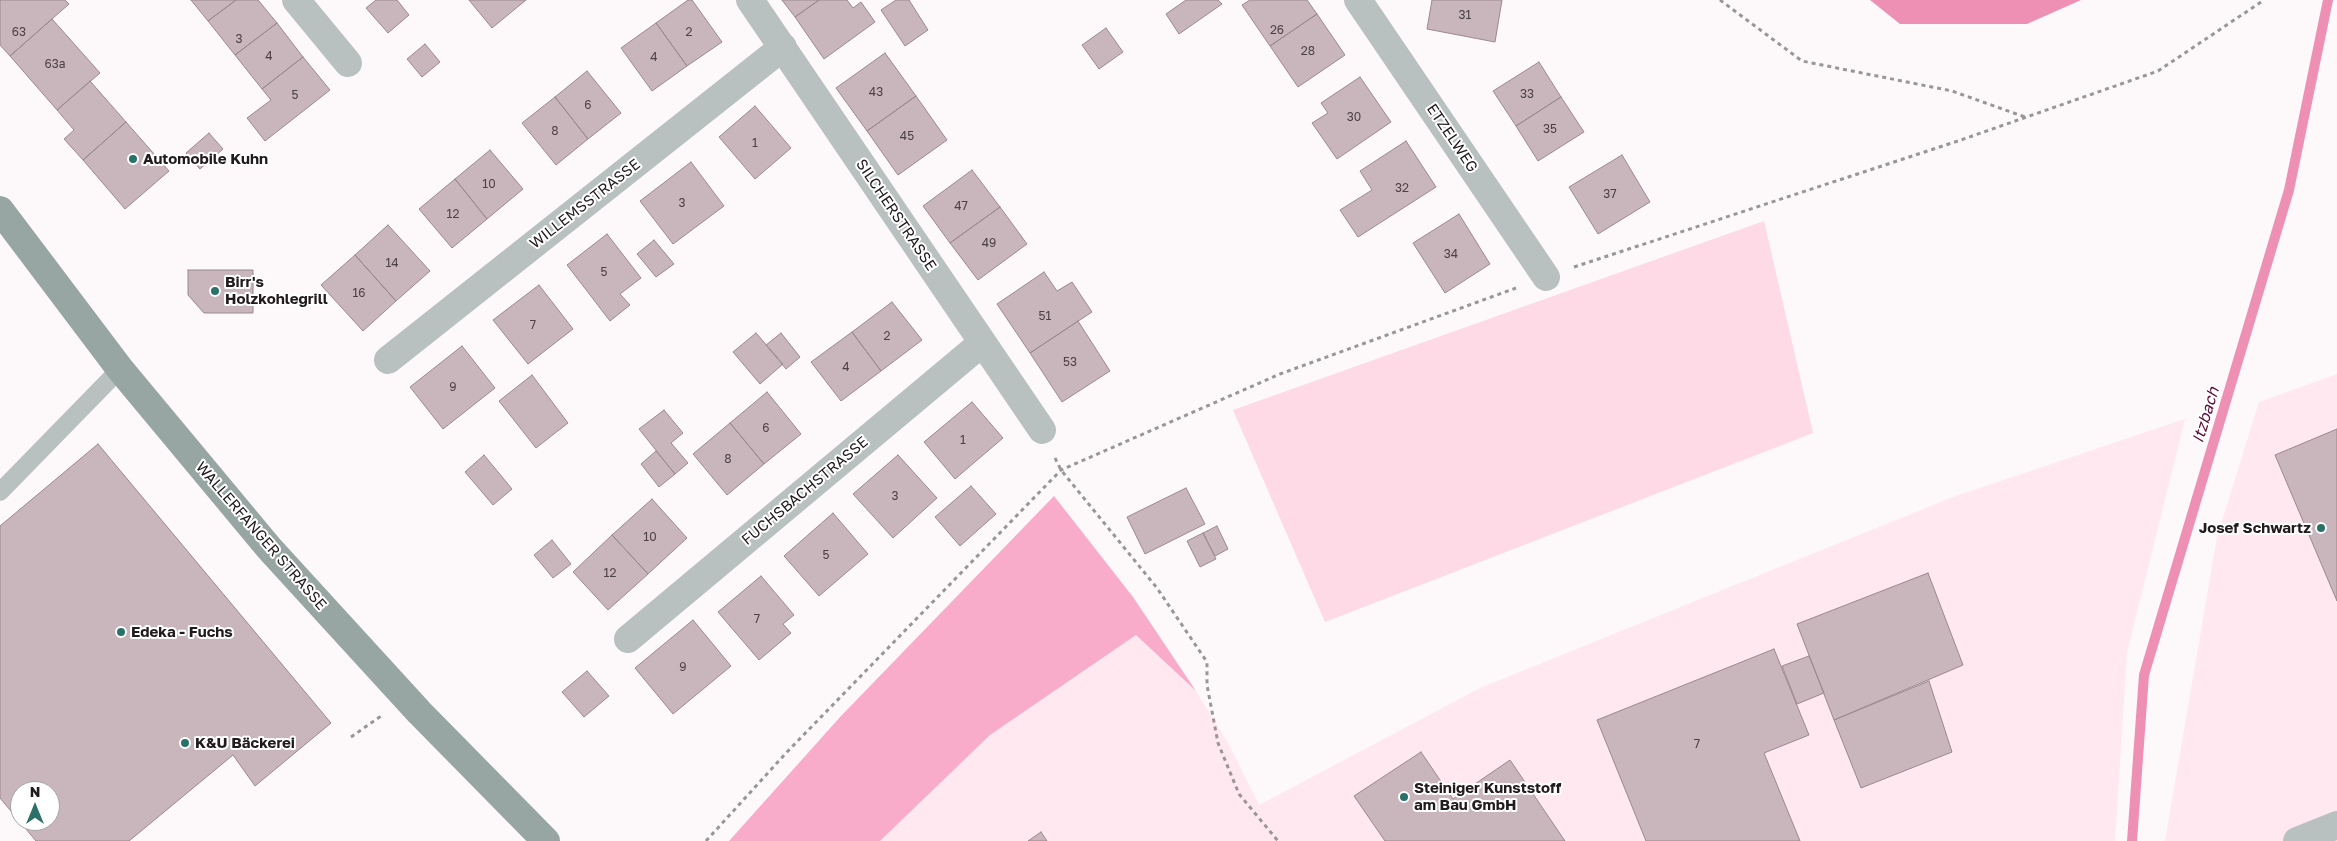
<!DOCTYPE html>
<meta charset="utf-8">
<style>
body{margin:0}
#map{position:relative;width:2337px;height:841px;overflow:hidden;background:#fdf9fa;font-family:"Golos Text",sans-serif}
canvas{display:block}
.north{position:absolute;left:10px;top:781px;width:50px;height:50px;box-sizing:border-box;background:#fff;border:1px solid #a7a4a5;border-radius:50%;rotate:0deg;font-size:14px;font-weight:700;line-height:20px;text-align:center;color:#221b1d}
.north::after{content:'';display:block;margin:auto;width:18px;height:22px;background:#2a7269;clip-path:polygon(50% 0,100% 100%,50% 72%,0 100%)}
</style>
<div id="map">
<canvas width="2337" height="841"></canvas>
<div class="north">N</div>
</div>
<script>
const ctx = document.querySelector('canvas').getContext('2d');
ctx.lineJoin = 'round';
function fillPath(path, color) { ctx.fillStyle = color; ctx.fill(path, 'evenodd'); }
const poly = rows => new Path2D(rows.map(r => 'M' + r).join(''));
function stroke(path, color, width, dash) { ctx.strokeStyle = color; ctx.lineWidth = width; ctx.lineCap = dash ? 'butt' : 'round'; ctx.setLineDash(dash || []); ctx.stroke(path); }
function label(font, color, halo, rows, align = 'center') {
  ctx.font = font + ' "Golos Text",sans-serif'; ctx.lineWidth = 4; ctx.setLineDash([]); ctx.textBaseline = 'middle'; ctx.strokeStyle = halo; ctx.fillStyle = color; for (const [text, x, y, turn = 0] of rows) {
    ctx.save(); ctx.translate(x, y); ctx.rotate((+turn || 0) * Math.PI / 180); ctx.textAlign = isNaN(turn) ? turn : align; if (halo) ctx.strokeText(text, 0, 0); ctx.fillText(text, 0, 0); ctx.restore();
  }
}
const built = poly([
 [2337,374,2337,841,2165,841,2217,537,2259,402],
 [2185,419,2127,652,2115,841,880,841,990,735,1136,635,1196,691,1229,745,1259,805,1480,688,1953,497]
]);
const green = poly([
 [1764,221,1813,433,1325,622,1233,410]
]);
const forest = poly([
 [1054,496,1133,597,1196,691,1136,635,990,735,880,841,729,841,841,716]
]);
const water = poly([
 [1870,0,2081,0,2027,24,1900,24]
]);
const stream = poly([
 [2132,841,2144,675,2289,190,2328,0]
]);
const building = poly([
 [0,0,65,0,69,4,10,56,0,45,0,0],
 [191,0,236,0,208,21,191,0],
 [236,0,258,0,277,23,235,55,208,21,236,0],
 [376,0,397,0,409,15,388,33,366,8,376,0],
 [469,0,526,0,492,28,469,0],
 [688,0,692,0,722,42,687,66,656,23,688,0],
 [782,0,819,0,795,17,782,0],
 [819,0,847,0,853,8,861,2,875,22,824,59,795,17,819,0],
 [896,0,909,0,928,30,905,46,881,10,896,0],
 [1186,0,1218,0,1222,4,1179,34,1166,14,1186,0],
 [1250,0,1307,0,1317,14,1270,46,1242,5,1250,0],
 [1432,0,1502,0,1495,42,1427,29,1432,0],
 [1317,14,1345,55,1298,87,1270,46,1317,14],
 [52,19,100,73,57,110,10,56,52,19],
 [277,23,303,57,262,89,235,55,277,23],
 [656,23,687,66,652,91,621,48,656,23],
 [1106,28,1123,52,1099,69,1082,45,1106,28],
 [425,44,440,62,422,77,407,59,425,44],
 [885,53,916,96,867,131,836,88,885,53],
 [303,57,330,90,265,141,247,118,271,100,262,89,303,57],
 [1539,62,1561,97,1516,126,1493,91,1539,62],
 [587,71,621,113,588,139,555,97,587,71],
 [1360,77,1391,122,1337,159,1312,123,1328,113,1321,103,1360,77],
 [90,81,126,122,83,160,64,139,74,130,57,110,90,81],
 [916,96,947,140,898,175,867,131,916,96],
 [555,97,588,139,556,165,522,123,555,97],
 [1561,97,1584,132,1538,161,1516,126,1561,97],
 [755,106,791,148,755,179,719,137,755,106],
 [126,122,169,171,125,209,83,160,126,122],
 [209,133,223,149,200,169,186,153,209,133],
 [1406,141,1436,187,1358,237,1340,210,1372,190,1360,171,1406,141],
 [490,150,523,189,487,219,455,179,490,150],
 [1622,155,1650,202,1598,234,1569,187,1622,155],
 [691,162,724,206,673,244,640,201,691,162],
 [972,170,1000,207,950,243,923,206,972,170],
 [455,179,487,219,452,248,419,209,455,179],
 [1000,207,1027,244,978,280,950,243,1000,207],
 [1459,214,1490,264,1445,293,1413,243,1459,214],
 [388,225,430,271,396,301,355,255,388,225],
 [607,234,641,278,620,294,630,305,610,321,567,265,607,234],
 [654,240,674,264,656,277,637,254,654,240],
 [355,255,396,301,363,331,321,285,355,255],
 [188,270,253,270,253,313,204,313,188,295,188,270],
 [1044,272,1057,291,1072,282,1092,312,1030,353,997,304,1044,272],
 [539,285,573,329,528,364,493,320,539,285],
 [892,302,922,340,881,371,852,332,892,302],
 [1078,321,1110,371,1062,402,1030,353,1078,321],
 [852,332,881,371,841,401,811,362,852,332],
 [756,333,783,364,760,384,733,352,756,333],
 [781,333,800,357,786,369,766,345,781,333],
 [462,346,495,388,443,429,410,387,462,346],
 [532,375,568,423,536,448,499,401,532,375],
 [767,392,801,434,764,464,730,423,767,392],
 [972,402,1003,438,955,479,924,442,972,402],
 [664,410,683,433,671,443,688,463,675,474,639,429,664,410],
 [730,423,764,464,727,495,693,454,730,423],
 [2337,429,2337,601,2275,455,2337,429],
 [98,444,331,723,255,786,233,755,129,841,36,841,0,798,0,526,98,444],
 [20,791,50,791,50,821,20,821,20,791],
 [656,451,675,474,659,487,641,464,656,451],
 [484,455,512,489,493,505,465,472,484,455],
 [898,455,937,498,893,538,853,494,898,455],
 [971,486,996,514,960,546,935,517,971,486],
 [1186,488,1205,524,1145,554,1127,517,1186,488],
 [652,499,687,538,648,574,612,535,652,499],
 [833,513,868,554,819,596,784,556,833,513],
 [1217,526,1228,549,1215,556,1203,533,1217,526],
 [1203,533,1216,559,1200,567,1187,541,1203,533],
 [612,535,648,574,608,610,573,572,612,535],
 [552,540,571,564,553,578,534,555,552,540],
 [1928,573,1963,665,1834,720,1797,624,1928,573],
 [761,576,794,615,783,624,791,633,759,660,718,612,761,576],
 [693,620,731,666,673,714,635,668,693,620],
 [1774,649,1809,735,1764,753,1800,841,1646,841,1597,720,1774,649],
 [1809,656,1824,693,1797,704,1782,666,1809,656],
 [587,671,609,696,584,717,562,692,587,671],
 [1929,681,1952,752,1861,788,1834,720,1929,681],
 [1421,752,1453,799,1510,760,1565,841,1385,841,1354,796,1421,752],
 [1041,832,1047,841,1028,841,1041,832]
]);
const path = poly([
 [1720,0,1802,61,1952,91,2025,117],
 [1574,267,1958,141,2158,71,2264,0],
 [1055,458,1061,470,1157,588,1207,662,1207,685,1218,743,1239,794,1278,841],
 [351,737,381,716],
 [706,841,787,752,1061,470,1280,374,1516,288]
]);
const service = poly([
 [0,492,120,369]
]);
const minor = poly([
 [296,0,348,63],
 [750,0,1042,430],
 [1358,0,1546,277],
 [388,360,783,47],
 [628,639,982,343],
 [2297,841,2337,825]
]);
const secondary = poly([
 [0,210,120,369,269,548,419,712,546,841]
]);
const markers = [
 [133,159,5,"#2a7269"],
 [215,291,5,"#2a7269"],
 [2321,528,5,"#2a7269"],
 [121,632,5,"#2a7269"],
 [185,743,5,"#2a7269"],
 [1404,797,5,"#2a7269"]
];
const numberNames = [
 ["31",1465,15],
 ["26",1277,30],
 ["63",19,32],
 ["2",689,32],
 ["3",239,39],
 ["28",1308,51],
 ["4",269,56],
 ["4",654,57],
 ["63a",55,64],
 ["43",876,92],
 ["33",1527,94],
 ["5",295,95],
 ["6",588,105],
 ["30",1354,117],
 ["35",1550,129],
 ["8",555,131],
 ["45",907,136],
 ["1",755,143],
 ["10",489,184],
 ["32",1402,188],
 ["37",1610,194],
 ["3",682,203],
 ["47",961,206],
 ["12",453,214],
 ["49",989,243],
 ["34",1451,254],
 ["14",392,263],
 ["5",604,272],
 ["16",359,293],
 ["51",1045,316],
 ["7",533,325],
 ["2",887,336],
 ["53",1070,362],
 ["4",846,367],
 ["9",453,387],
 ["6",766,428],
 ["1",963,440],
 ["8",728,459],
 ["3",895,496],
 ["10",650,537],
 ["5",826,555],
 ["12",610,573],
 ["7",757,619],
 ["9",683,667],
 ["7",1697,744]
];
const streetNames = [
 ["ETZELWEG",1452,138,56],
 ["WILLEMSSTRASSE",585,204,-38],
 ["SILCHERSTRASSE",896,215,56],
 ["FUCHSBACHSTRASSE",805,491,-40],
 ["WALLERFANGER STRASSE",261,536,49]
];
const poiNames = [
 ["Automobile Kuhn",143,159],
 ["Birr's",225,282],
 ["Holzkohlegrill",225,299],
 ["Josef Schwartz",2311,528,"right"],
 ["Edeka - Fuchs",131,632],
 ["K&U Bäckerei",195,743],
 ["Steiniger Kunststoff",1414,788],
 ["am Bau GmbH",1414,805]
];
const waterNames = [
 ["Itzbach",2206,415,-73]
];
fillPath(built, '#ffe8ef');
fillPath(green, '#fed9e6');
fillPath(forest, '#f9acc9');
fillPath(water, '#ed90b4');
stroke(stream, '#ed90b4', 10);
fillPath(building, '#c9b5bc');
stroke(building, '#9b898f', 1);
stroke(path, '#9a9596', 3, [4, 4]);
stroke(service, '#b8c1c0', 18);
stroke(minor, '#b8c1c0', 28);
stroke(secondary, '#97a5a3', 28);
for (const [x, y, r, color] of markers) { const dot = new Path2D(); dot.arc(x, y, r, 0, 2 * Math.PI); ctx.fillStyle = color; ctx.fill(dot); stroke(dot, '#fff', 2); }
label('12px', '#4c4245', null, numberNames);
label('15px', '#221b1d', '#fff', streetNames);
label('bold 15px', '#221b1d', '#fff', poiNames, 'left');
label('italic 16px', '#5f0c37', '#fff', waterNames);
</script>
